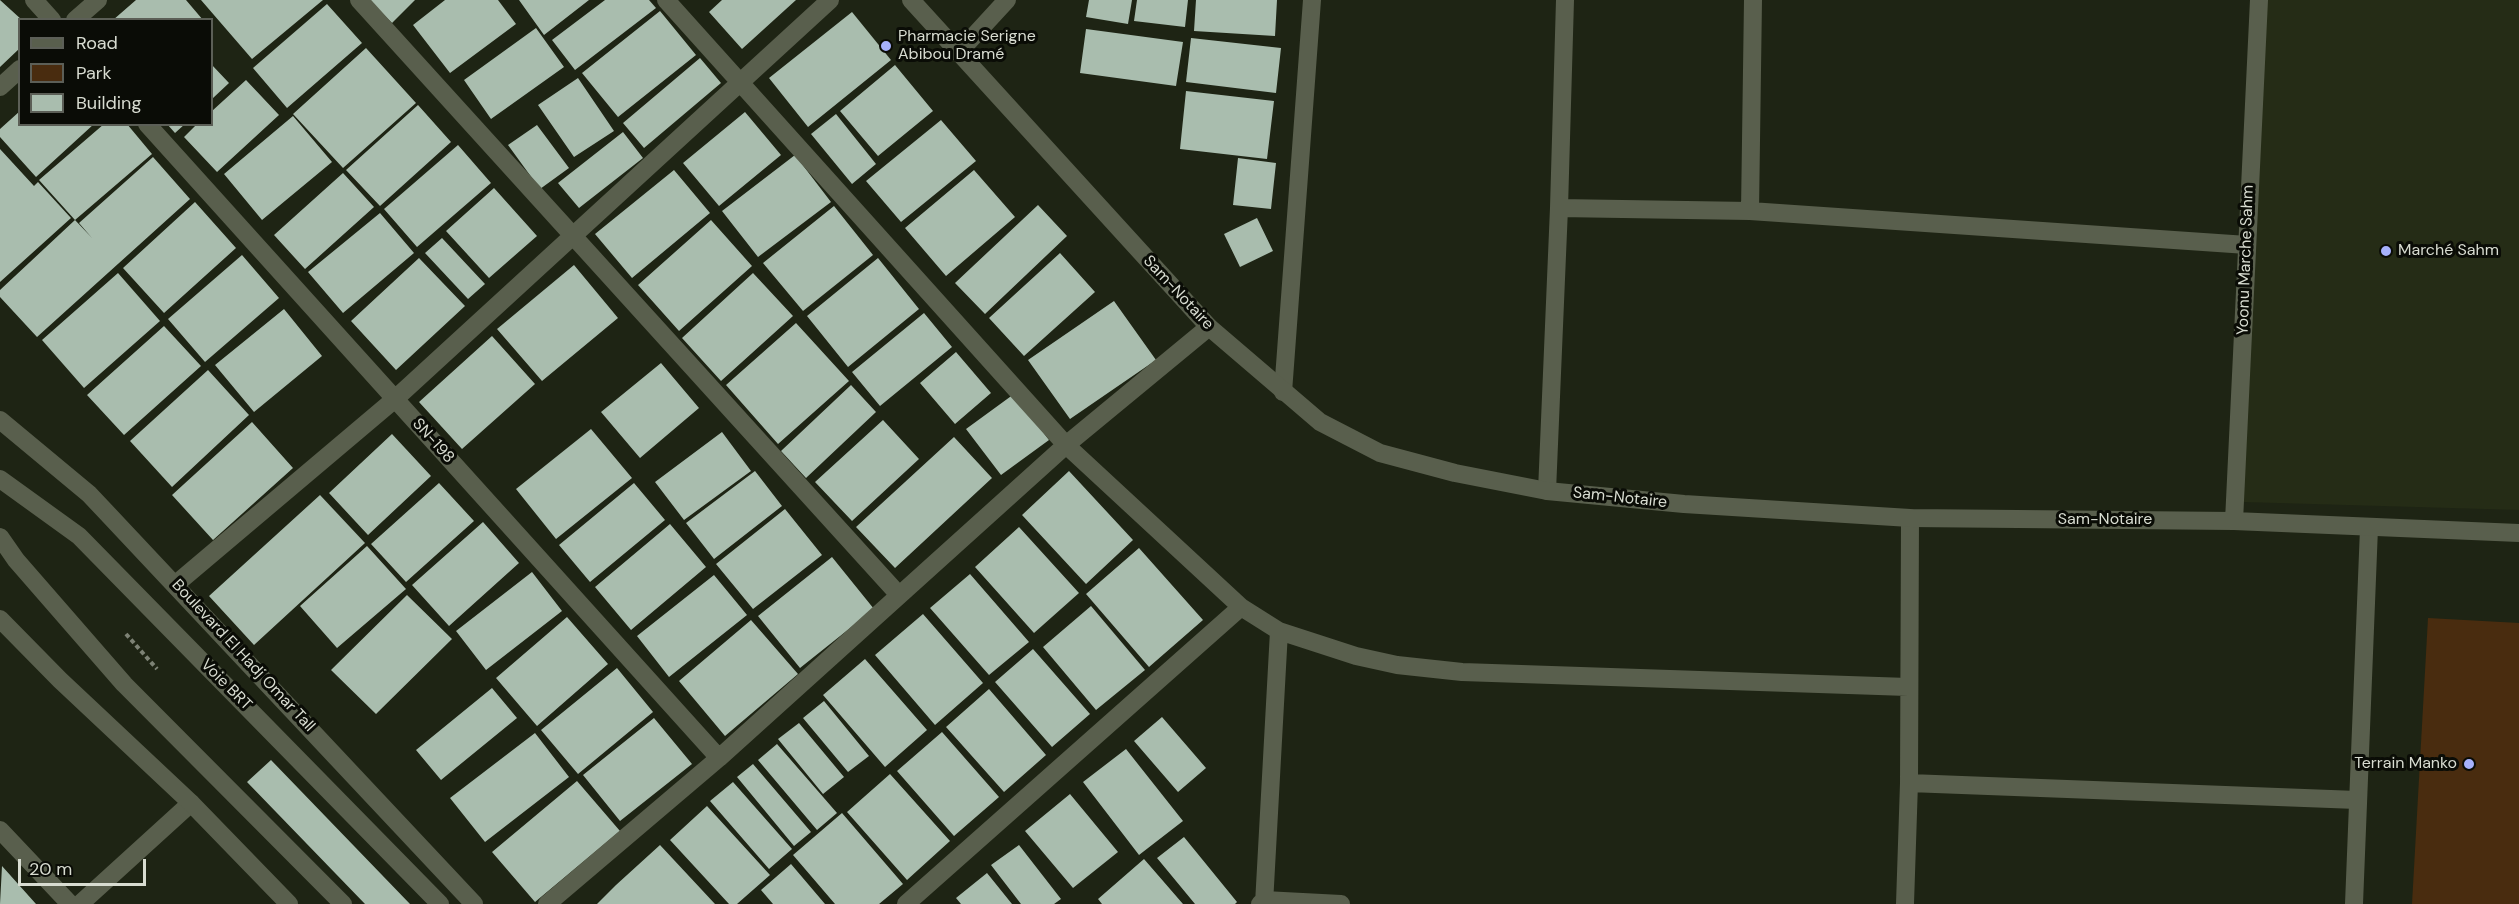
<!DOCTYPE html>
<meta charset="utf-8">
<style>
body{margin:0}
#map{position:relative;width:2519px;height:904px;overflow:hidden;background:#1e2414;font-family:"DM Sans",sans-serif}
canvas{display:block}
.legend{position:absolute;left:18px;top:18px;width:195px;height:108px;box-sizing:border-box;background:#0a0c06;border:2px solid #5c5f57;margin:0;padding:8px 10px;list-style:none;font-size:18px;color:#d8dcd1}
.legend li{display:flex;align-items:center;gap:12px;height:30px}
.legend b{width:30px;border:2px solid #5c5f57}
.scale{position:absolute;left:18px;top:859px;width:128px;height:27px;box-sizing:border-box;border:3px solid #d8dcd1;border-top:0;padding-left:8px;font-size:18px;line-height:21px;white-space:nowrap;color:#d8dcd1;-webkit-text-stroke:4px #0a0c06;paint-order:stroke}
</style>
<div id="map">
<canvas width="2519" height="904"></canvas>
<ul class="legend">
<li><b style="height:8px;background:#595f4d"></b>Road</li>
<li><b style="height:16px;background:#492c0f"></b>Park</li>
<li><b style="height:16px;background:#a9bdae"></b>Building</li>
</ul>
<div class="scale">20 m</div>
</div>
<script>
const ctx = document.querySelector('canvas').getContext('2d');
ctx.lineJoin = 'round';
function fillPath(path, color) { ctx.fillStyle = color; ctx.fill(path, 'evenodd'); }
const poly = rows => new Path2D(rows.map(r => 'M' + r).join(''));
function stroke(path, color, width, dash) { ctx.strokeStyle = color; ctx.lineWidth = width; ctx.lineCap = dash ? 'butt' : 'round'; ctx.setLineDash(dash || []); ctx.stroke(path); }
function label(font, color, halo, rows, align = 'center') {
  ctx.font = font + ' "DM Sans",sans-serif'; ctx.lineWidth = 6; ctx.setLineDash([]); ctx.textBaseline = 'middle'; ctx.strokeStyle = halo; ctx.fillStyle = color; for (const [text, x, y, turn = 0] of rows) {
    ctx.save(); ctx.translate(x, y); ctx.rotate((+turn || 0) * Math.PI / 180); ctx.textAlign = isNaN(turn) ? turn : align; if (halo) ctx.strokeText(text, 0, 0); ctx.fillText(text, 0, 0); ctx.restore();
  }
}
const built = poly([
 [2265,0,2519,0,2519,510,2243,502]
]);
const green = poly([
 [2428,618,2519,623,2519,904,2412,904]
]);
const building = poly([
 [0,0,22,20,20,20,20,48,0,67],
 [136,0,186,0,203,20,113,20],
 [201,0,323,0,252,59],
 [369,0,415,0,392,23],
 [445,0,498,0,516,24,450,73,413,25],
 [519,0,589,0,544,35],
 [605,0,649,0,656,8,575,70,552,40],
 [722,0,796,0,742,49,709,12],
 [1089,0,1132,0,1128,24,1086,17],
 [1137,0,1188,0,1185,27,1134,21],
 [1196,0,1277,0,1275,36,1194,31],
 [327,4,362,43,287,108,253,68],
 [660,11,696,55,618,117,582,73],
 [852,12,891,60,808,127,769,78],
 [536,28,564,67,491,119,464,80],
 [1086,29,1183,42,1176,86,1080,73],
 [1191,38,1281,48,1276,93,1186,82],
 [366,48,416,103,343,168,293,114],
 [700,58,721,83,644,148,623,123],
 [212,65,229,83,212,99],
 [895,65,933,111,878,156,840,111],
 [578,78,614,131,574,157,538,105],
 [246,80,279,115,217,172,184,137,197,124,212,124,212,111],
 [1186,91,1274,101,1267,159,1180,149],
 [418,105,451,142,380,206,346,170],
 [20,111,20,124,94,124,36,177,0,137,0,129],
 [745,112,781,155,719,206,683,163],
 [836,114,876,164,852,184,811,134],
 [293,116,332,162,262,220,224,174],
 [941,120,976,161,901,222,866,181],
 [104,124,127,124,152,154,75,220,39,180],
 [167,124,185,124,175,133],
 [537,125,569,168,540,189,508,145],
 [623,132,643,158,579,208,558,183],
 [458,145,491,183,417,247,384,209],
 [0,149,34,186,38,182,71,218,0,282],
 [795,155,831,202,758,257,722,211],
 [153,157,190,199,37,337,0,297,0,290,75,220,92,238,79,223],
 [1238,158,1276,163,1271,209,1233,205],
 [674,170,710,213,632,278,595,234],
 [974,170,1015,217,946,276,905,228],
 [343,173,374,207,305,269,274,235],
 [494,188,537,236,489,278,446,231],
 [195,202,236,248,164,313,123,268],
 [1038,205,1067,236,985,314,955,283],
 [834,206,873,255,803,311,763,263],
 [380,213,414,253,343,313,308,272],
 [1257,218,1273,251,1240,267,1224,234],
 [711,220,752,266,679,331,638,285],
 [442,238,485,284,468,299,425,253],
 [1060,253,1095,292,1024,356,989,318],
 [242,255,279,298,205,362,168,319],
 [419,258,465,306,396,370,351,321],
 [878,258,919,309,848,367,807,316],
 [574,265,618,318,542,381,497,329],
 [118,273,160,321,84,388,42,340],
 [753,273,793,316,721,381,682,338],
 [1114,301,1156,360,1070,419,1028,360],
 [284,309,322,356,254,412,215,365],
 [924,313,952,347,880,406,852,372],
 [796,323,849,381,778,444,726,385],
 [164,326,201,366,124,435,87,395],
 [492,336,535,384,462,449,419,402],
 [956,352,991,393,955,424,920,383],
 [661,363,699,408,640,458,601,412],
 [208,370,249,415,172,487,130,441],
 [851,385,876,412,806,478,781,451],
 [1014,394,1049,440,1001,475,966,429],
 [883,420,919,459,852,521,815,482],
 [252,422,293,468,213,540,172,495],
 [591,429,632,478,556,539,516,489],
 [722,432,751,471,684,520,655,482],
 [392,434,431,476,368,535,329,493],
 [954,437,992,478,895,568,856,527],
 [755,471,782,506,714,559,686,523],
 [1069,471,1133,540,1086,584,1022,515],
 [439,483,474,521,406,582,371,544],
 [634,483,665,520,590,582,559,545],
 [320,495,365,543,254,645,209,596],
 [785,509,822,555,753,609,716,564],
 [483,522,519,563,449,626,412,585],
 [670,524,706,567,631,630,595,587],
 [1019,527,1079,593,1034,633,975,567],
 [367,546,406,589,337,648,300,606],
 [1139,548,1203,620,1149,667,1086,594],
 [832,557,874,609,800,668,758,616],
 [532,572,562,611,486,670,456,631],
 [970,574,1029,642,989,675,930,608],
 [714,575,747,615,669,677,637,636],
 [407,595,452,639,376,714,331,670],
 [1091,606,1145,670,1096,710,1043,647],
 [923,614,983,683,935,725,875,655],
 [567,617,608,664,537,726,496,678],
 [751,620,798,674,725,736,679,681],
 [1033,649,1090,714,1052,747,995,682],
 [865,659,927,730,885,767,823,695],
 [617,668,653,712,578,774,541,730],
 [492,688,517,718,441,780,416,750],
 [989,689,1046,755,1004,792,946,727],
 [824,701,869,756,848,772,803,718],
 [1162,717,1206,768,1178,792,1134,741],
 [654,718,692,764,620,821,583,775],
 [799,723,844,777,823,794,778,739],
 [942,732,999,797,954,836,897,771],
 [535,733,569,777,485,842,450,798],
 [777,744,837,813,817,830,758,760],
 [1126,749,1183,821,1139,855,1083,782],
 [271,760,410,904,365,904,247,782],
 [753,764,811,832,794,846,737,777],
 [890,774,950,841,907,880,847,812],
 [577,781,620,831,535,902,492,852],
 [733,782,792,849,769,869,710,801],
 [1070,794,1118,852,1073,888,1025,831],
 [707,806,770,875,737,904,729,904,670,840],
 [842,813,903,884,879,904,835,904,793,855],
 [1184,837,1237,902,1235,904,1195,904,1157,858],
 [660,845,715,904,597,904,616,885],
 [1019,845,1061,899,1054,904,1021,904,991,865],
 [1144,859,1183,904,1102,904,1098,899],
 [791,864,825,904,773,904,761,890],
 [2,866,36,904,0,904],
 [987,873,1012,904,961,904,956,898]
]);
const path = poly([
 [126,634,157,669]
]);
const service = poly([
 [0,479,79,536,440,904],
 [0,537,16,560,124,684,343,904]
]);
const minor = poly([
 [34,0,52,20],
 [359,0,899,595],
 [666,0,1066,445,1241,607,1279,631,1356,656,1397,665,1462,672,1908,687],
 [75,20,98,0],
 [960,51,1007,0],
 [0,87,20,69],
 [147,124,719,758],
 [1559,208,1750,211,2247,245],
 [1750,211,1753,0],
 [1283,392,1312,0],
 [1547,491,1559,208,1565,0],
 [176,584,395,399,830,0],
 [1909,783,2357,800],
 [0,830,70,904],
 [80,904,191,803],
 [547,904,719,758,1066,445,1209,327],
 [906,904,1241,607],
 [1260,904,1264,900,1341,904],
 [1264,904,1279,631],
 [1905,904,1909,783,1910,518],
 [2354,904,2369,528]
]);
const tertiary = poly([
 [911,0,1209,327,1320,422,1380,453,1455,473,1547,491,1684,504,1910,518,2234,521,2519,533],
 [2234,521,2259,0]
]);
const secondary = poly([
 [0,420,89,494,106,512,474,904],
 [0,619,60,680,191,803,289,904]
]);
const markers = [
 [886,46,6,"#a6b1fc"],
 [2386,251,6,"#a6b1fc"],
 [2469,764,6,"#a6b1fc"]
];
const poiNames = [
 ["Pharmacie Serigne",898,37],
 ["Abibou Dramé",898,55],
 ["Marché Sahm",2398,251],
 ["Terrain Manko",2457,764,"right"]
];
const streetNames = [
 ["Yoonu Marche Sahm",2246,260,-88],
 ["Sam-Notaire",1178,293,47],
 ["SN-198",433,441,48],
 ["Sam-Notaire",1620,498,6],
 ["Sam-Notaire",2105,520],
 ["Boulevard El Hadj Omar Tall",243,656,47],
 ["Voie BRT",226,685,45]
];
fillPath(built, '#252c16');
fillPath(green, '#492c0f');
fillPath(building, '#a9bdae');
stroke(path, '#7d8275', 4, [4.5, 3]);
stroke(service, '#595f4d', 18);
stroke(minor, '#595f4d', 18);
stroke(tertiary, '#595f4d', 18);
stroke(secondary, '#595f4d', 18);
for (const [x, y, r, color] of markers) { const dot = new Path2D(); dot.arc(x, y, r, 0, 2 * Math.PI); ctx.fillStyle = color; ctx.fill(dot); stroke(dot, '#0a0c06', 2); }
label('16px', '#d8dcd1', '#0a0c06', poiNames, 'left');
label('16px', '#d8dcd1', '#0a0c06', streetNames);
</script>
